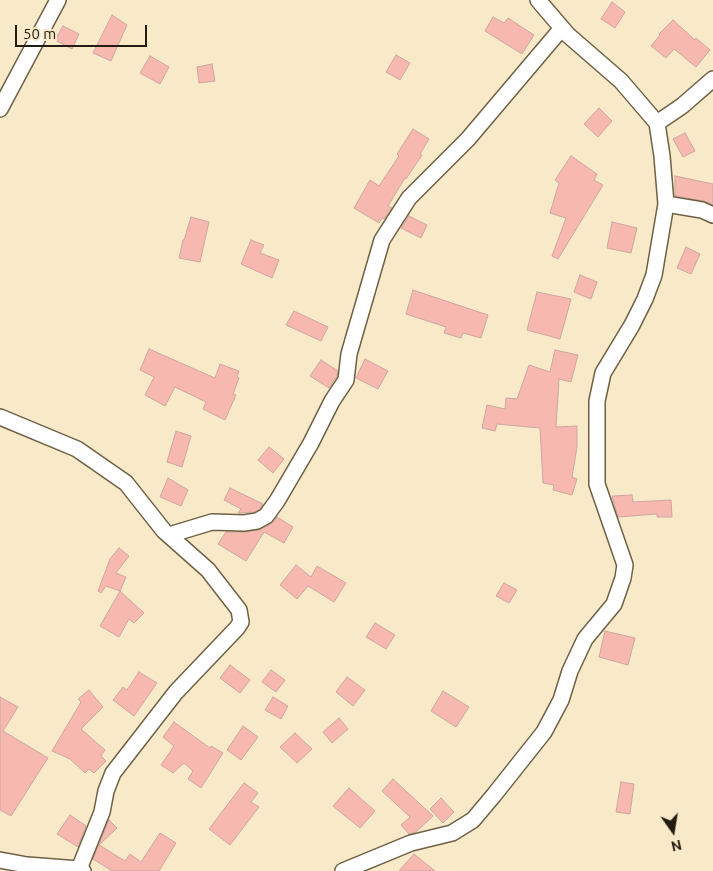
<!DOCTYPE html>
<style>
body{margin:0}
#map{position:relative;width:713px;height:871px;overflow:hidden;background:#f8eac8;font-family:Ubuntu,sans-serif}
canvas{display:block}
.north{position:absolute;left:648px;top:806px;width:50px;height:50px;-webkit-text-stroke:4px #f8eac8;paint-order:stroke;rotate:167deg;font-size:14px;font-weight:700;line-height:20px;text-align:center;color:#221d10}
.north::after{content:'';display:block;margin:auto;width:18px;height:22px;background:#221d10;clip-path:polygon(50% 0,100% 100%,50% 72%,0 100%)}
.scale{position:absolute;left:15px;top:25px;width:132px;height:22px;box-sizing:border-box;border:2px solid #221d10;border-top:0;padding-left:6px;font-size:15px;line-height:18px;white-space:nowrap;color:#221d10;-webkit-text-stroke:4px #f8eac8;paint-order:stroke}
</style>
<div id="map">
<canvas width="713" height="871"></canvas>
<div class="north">N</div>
<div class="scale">50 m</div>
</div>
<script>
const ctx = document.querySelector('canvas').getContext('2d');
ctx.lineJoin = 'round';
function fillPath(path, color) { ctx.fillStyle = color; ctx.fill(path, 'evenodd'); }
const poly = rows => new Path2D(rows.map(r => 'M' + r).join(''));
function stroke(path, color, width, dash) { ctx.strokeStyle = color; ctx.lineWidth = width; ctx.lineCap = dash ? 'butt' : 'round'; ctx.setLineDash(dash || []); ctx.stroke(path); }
const building = poly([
 [612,2,625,12,615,28,601,19,612,2],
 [112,15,127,25,111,61,93,53,112,15],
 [493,17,504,23,508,18,534,35,522,54,485,31,493,17],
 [673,20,695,40,696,38,710,50,696,67,674,49,666,58,651,46,660,35,659,34,673,20],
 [63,26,79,34,72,49,55,40,63,26],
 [396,55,410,63,400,80,386,72,396,55],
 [150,56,169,67,160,84,140,73,150,56],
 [212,64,215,81,199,83,197,67,212,64],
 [599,108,612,121,598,137,584,124,599,108],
 [413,129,429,139,420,154,422,155,406,179,405,178,388,206,392,208,384,219,382,218,379,223,354,208,370,180,379,186,399,156,397,154,413,129],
 [685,133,695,151,683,157,673,139,685,133],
 [571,156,597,174,594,180,603,185,558,259,552,256,566,218,550,213,559,183,555,180,571,156],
 [675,176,713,184,713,205,704,201,675,196,675,176],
 [409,216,427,225,421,238,401,228,409,216],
 [191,217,209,222,200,262,179,258,183,240,184,240,191,217],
 [612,222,637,228,631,253,607,248,612,222],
 [251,240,264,245,260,253,279,260,272,278,241,264,251,240],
 [686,247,700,254,691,274,677,268,686,247],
 [580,275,597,282,591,299,574,292,580,275],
 [413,290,488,315,481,338,463,333,461,338,444,333,446,327,406,314,413,290],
 [537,292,571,299,560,339,527,330,537,292],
 [294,311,328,327,321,341,286,325,294,311],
 [149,349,215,378,220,364,239,371,237,376,239,378,233,394,236,395,225,420,203,409,206,402,175,387,165,406,145,395,154,377,140,370,149,349],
 [555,350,578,355,571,382,559,379,556,427,577,426,577,447,572,477,577,479,572,495,553,490,554,485,543,483,540,428,497,424,495,431,482,428,487,405,505,409,506,398,517,399,529,365,550,372,555,350],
 [365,359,388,371,378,389,356,378,365,359],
 [321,360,338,371,337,376,329,388,310,376,321,360],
 [176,431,191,436,182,467,167,462,176,431],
 [269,447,284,459,273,473,258,460,269,447],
 [168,478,188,490,181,506,160,497,168,478],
 [230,488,263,504,260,509,254,512,238,513,241,509,224,500,230,488],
 [632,495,633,502,671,500,672,517,657,517,657,514,618,517,612,496,632,495],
 [277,517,293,527,284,543,264,532,246,561,218,544,226,532,244,532,259,530,271,524,277,517],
 [119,548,129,556,116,573,126,577,120,591,144,613,134,623,129,619,119,637,100,626,120,591,106,586,101,593,98,591,110,559,119,548],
 [296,565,311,577,317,566,346,583,334,602,308,586,297,599,280,585,296,565],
 [504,583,517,590,509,603,496,596,504,583],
 [375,623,395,635,386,649,366,637,375,623],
 [605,631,635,638,628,665,599,657,605,631],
 [230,665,250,680,240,693,220,678,230,665],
 [271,670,285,680,276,692,262,682,271,670],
 [139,672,157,683,134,716,113,700,123,687,127,690,139,672],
 [347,677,365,690,353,706,336,692,347,677],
 [89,690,103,707,81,729,105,750,101,756,106,761,94,773,89,769,85,773,70,759,52,751,81,702,78,699,89,690],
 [443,691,469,707,456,727,431,711,443,691],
 [0,697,18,707,3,731,48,758,11,816,0,810,0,697],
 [273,697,288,706,281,719,265,710,273,697],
 [339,718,348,729,332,743,323,732,339,718],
 [174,722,210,748,211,746,223,753,201,788,188,779,193,771,184,763,173,773,161,765,174,746,163,737,174,722],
 [243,726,258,737,241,760,227,750,243,726],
 [295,733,312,749,297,763,280,747,295,733],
 [393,779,433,816,416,832,409,834,401,825,410,817,382,791,393,779],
 [621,782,634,784,630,814,616,812,621,782],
 [244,783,258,793,251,802,259,807,230,845,209,829,244,783],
 [349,788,375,811,360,828,333,806,349,788],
 [441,798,454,812,443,823,430,809,441,798],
 [70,815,86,826,78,847,57,834,70,815],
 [109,820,117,828,99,845,125,861,130,854,141,862,160,833,176,843,159,871,112,871,93,859,109,820],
 [414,854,435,871,399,871,414,854]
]);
const minor = poly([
 [0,109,58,0],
 [657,123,682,106,713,79],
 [666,204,702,210,713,215],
 [0,417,77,449,126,483,164,531,208,570,239,610,241,622,237,628,176,692,113,773,106,791,102,812,79,869],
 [169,535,212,522,244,523,257,521,266,516,277,501,311,443,332,401,346,380,349,354,382,240,409,198,468,139,562,28],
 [0,860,27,865,79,869,83,871],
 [343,871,411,843,452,833,473,820,494,795,544,732,561,700,570,671,585,639,614,604,623,578,625,565,597,484,597,401,603,373,632,325,645,299,654,275,666,204,662,156,657,123,621,81,568,35,538,0]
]);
fillPath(building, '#f6b8af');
stroke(building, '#cda6a0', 1);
stroke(minor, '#6e6144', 18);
stroke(minor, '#fff', 15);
</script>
